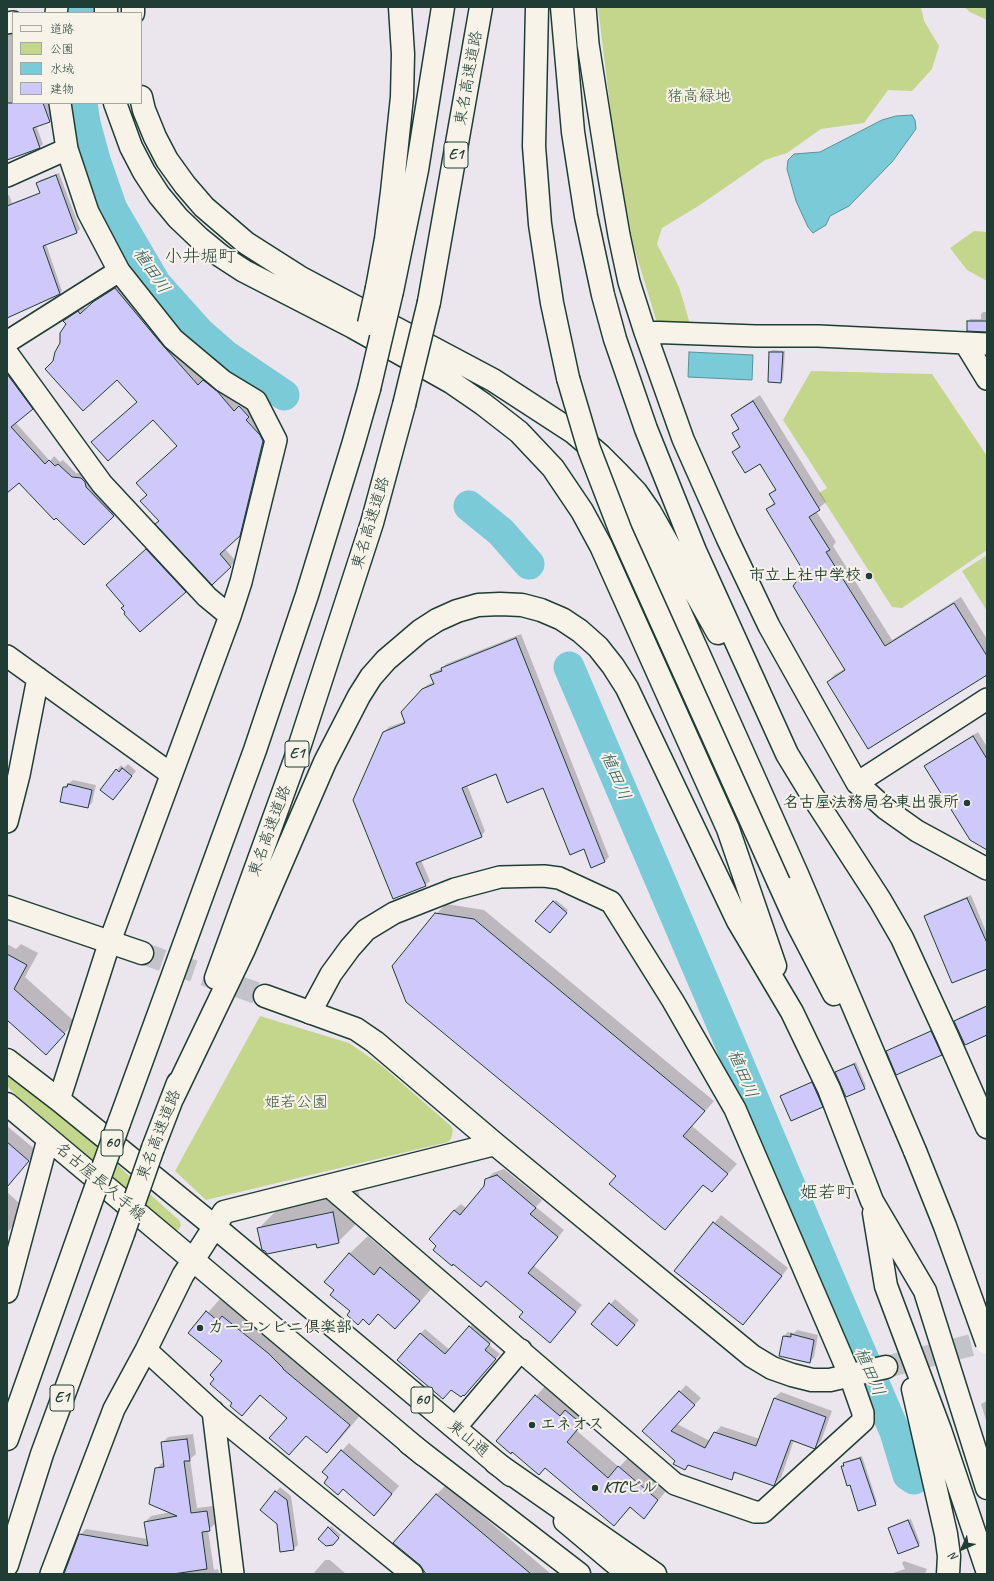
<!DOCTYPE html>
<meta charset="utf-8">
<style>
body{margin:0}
#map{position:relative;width:994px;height:1581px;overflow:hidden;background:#ebe6ee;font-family:Caveat,"Klee One",sans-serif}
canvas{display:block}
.frame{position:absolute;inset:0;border:8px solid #1f3d34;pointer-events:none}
.legend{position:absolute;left:12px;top:12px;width:130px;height:92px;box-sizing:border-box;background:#f7f3e8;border:1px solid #a1aaa0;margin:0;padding:5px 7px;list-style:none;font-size:12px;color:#1f3d34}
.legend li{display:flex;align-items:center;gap:8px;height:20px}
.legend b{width:20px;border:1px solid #a1aaa0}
.north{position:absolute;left:942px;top:1529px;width:40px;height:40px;-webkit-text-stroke:3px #f7f3e8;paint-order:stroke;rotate:225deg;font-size:11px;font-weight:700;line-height:16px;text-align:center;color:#1f3d34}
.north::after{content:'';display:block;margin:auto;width:14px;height:18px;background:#1f3d34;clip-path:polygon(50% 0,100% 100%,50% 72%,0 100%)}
</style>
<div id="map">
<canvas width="994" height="1581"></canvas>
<div class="frame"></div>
<ul class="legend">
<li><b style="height:5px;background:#f7f3e8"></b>道路</li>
<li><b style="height:11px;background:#c4d68b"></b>公園</li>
<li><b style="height:11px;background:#7bcad8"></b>水域</li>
<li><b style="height:11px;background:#cfc9fb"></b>建物</li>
</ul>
<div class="north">N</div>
</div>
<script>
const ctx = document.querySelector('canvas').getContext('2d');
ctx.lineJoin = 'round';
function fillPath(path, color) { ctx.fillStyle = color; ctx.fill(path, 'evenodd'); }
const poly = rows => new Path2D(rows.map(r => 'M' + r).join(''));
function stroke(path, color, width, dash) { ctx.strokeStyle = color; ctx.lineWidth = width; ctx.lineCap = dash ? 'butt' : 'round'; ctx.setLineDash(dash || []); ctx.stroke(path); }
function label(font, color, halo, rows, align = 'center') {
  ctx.font = font + ' Caveat,"Klee One",sans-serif'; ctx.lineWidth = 4; ctx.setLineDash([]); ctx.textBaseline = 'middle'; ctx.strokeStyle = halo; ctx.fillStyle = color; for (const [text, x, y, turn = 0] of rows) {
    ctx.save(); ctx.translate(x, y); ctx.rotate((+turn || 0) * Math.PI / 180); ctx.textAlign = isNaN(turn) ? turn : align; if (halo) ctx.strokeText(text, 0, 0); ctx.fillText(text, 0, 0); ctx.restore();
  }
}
const green = poly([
 [598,7,921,7,924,21,939,46,932,69,912,91,888,90,864,123,821,129,787,153,765,160,700,205,662,228,657,244,679,287,690,324,658,326,633,244,614,139],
 [964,7,987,7,987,20,970,12],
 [974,231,987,232,987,281,967,270,950,248],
 [811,371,932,374,987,456,987,550,902,608,892,607,819,493,827,488,783,420],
 [987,555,987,611,962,571],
 [260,1016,349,1043,381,1065,451,1126,453,1130,451,1139,448,1142,206,1200,175,1171],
 [7,1068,66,1113,125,1172,180,1221,181,1226,178,1230,172,1231,46,1127,7,1086]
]);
const water = poly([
 [912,115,915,120,916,129,892,162,849,206,830,216,826,225,813,233,808,227,796,201,787,169,788,160,794,154,820,152,882,120,896,116,912,115],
 [689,352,753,355,752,380,688,377,689,352]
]);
const shadow = poly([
 [13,33,13,103,51,103,48,106,53,118,50,120,44,104,43,104,49,121,50,121,36,126,43,144,40,147,7,148,7,35],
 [59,173,80,229,77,232,46,244,62,291,59,294,7,314,7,196,9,195,12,203,41,192,37,183,40,180],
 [121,283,164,336,204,381,209,376,222,386,240,406,245,402,268,436,245,530,224,548,236,561,212,583,160,521,148,495,178,446,117,378,54,361,67,324,64,321,84,307,86,309,100,296],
 [983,312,987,312,987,331,968,321,970,319,981,319,981,314],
 [772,350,785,351,783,380,781,382,770,352],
 [7,363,36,404,15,422,50,461,54,456,60,462,63,460,76,473,85,474,117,511,84,544,19,481,7,487],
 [760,395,826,502,816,511,836,542,833,546,892,640,961,597,987,639,987,674,828,682,834,675,846,668,805,572,767,509,775,502,770,494,776,488,760,463,733,452,740,445,733,433,739,427,732,415,739,409],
 [161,536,199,577,185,591,125,606,107,585],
 [521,634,609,857,605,861,584,848,544,787,497,773,467,785,485,831,481,836,421,860,430,881,425,885,393,898,384,732,389,727,406,721,422,690,427,685,434,682,431,675,435,671,442,669,446,664],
 [978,732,987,747,987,848,926,766,930,762],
 [128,764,136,771,113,799,117,770,121,765,124,768],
 [73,780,96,785,92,803,87,807,64,787],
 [971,895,987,934,987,967,925,916,928,913],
 [556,900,568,910,550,932,537,921],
 [446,904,484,910,714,1101,692,1126,737,1164,712,1191,704,1184,665,1229,617,1176,436,914],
 [7,944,16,949,21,944,38,953,25,977,75,1022,46,1053,7,1019],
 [987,1005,987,1034,955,1021,958,1018],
 [933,1030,943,1052,941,1054,889,1050],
 [856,1062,866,1086,864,1088,836,1072],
 [814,1081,824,1104,822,1106,781,1096],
 [7,1126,37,1151,7,1187],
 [504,1169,542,1200,536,1207,564,1230,534,1266,582,1305,550,1342,524,1312,454,1210,461,1204,466,1208,485,1186,486,1180,493,1173],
 [358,1188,363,1217,338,1242,316,1243,259,1228,284,1203],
 [7,1192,19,1203,17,1206,22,1210,21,1216,7,1233],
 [721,1215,788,1268,750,1316,675,1271],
 [368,1236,392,1257,400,1249,437,1282,414,1309,395,1328,379,1314,369,1323,351,1311,336,1290,349,1254],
 [220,1299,232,1308,236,1304,363,1412,340,1439,327,1452,307,1435,289,1454,288,1418,261,1395,242,1415,215,1379,223,1360,190,1333],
 [615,1299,639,1320,622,1340,593,1324],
 [474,1322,494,1339,489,1345,500,1354,469,1390,420,1334,425,1329,450,1350],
 [797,1330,818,1335,814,1357,810,1362,784,1336,788,1332,794,1333],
 [546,1385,592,1413,577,1431,619,1467,630,1456,668,1489,644,1517,631,1507,614,1524,546,1467,513,1451,497,1441],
 [686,1385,701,1398,677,1424,710,1441,715,1433,721,1426,760,1439,774,1398,781,1392,832,1411,821,1441,814,1448,794,1440,781,1478,774,1484,737,1472,731,1478,689,1464,685,1469,644,1431],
 [987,1401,987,1423,981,1404],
 [193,1434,196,1454,190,1459,197,1508,213,1506,215,1524,208,1530,214,1570,218,1569,219,1574,65,1574,80,1535,86,1529,148,1539,145,1522,151,1516,171,1512,156,1469,162,1463,164,1462,162,1443,168,1437],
 [349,1443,399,1486,381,1507,330,1477,323,1472],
 [862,1456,877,1502,875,1504,850,1483,842,1467,847,1461],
 [446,1485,551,1574,428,1574,436,1495],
 [280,1487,291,1496,298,1545,293,1549,277,1523,261,1510],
 [911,1519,920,1543,918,1545,889,1529],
 [331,1526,341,1535,333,1544,319,1539],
 [325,1560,330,1560,346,1574,313,1574],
 [904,1561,927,1569,925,1574,890,1574,905,1569,902,1563]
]);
const river = poly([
 [79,13,80,7],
 [82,103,85,123,95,160,112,209,156,284,199,332,225,355,284,395],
 [469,506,501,532,529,564],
 [569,667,732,1048,840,1304,895,1432,908,1475,914,1479]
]);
const building = poly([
 [7,103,43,103,50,122,33,128,40,148,7,160,7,103],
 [56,175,77,233,43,246,60,294,7,318,7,206,40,193,36,183,56,175],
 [115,288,159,341,198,385,203,380,217,391,234,411,239,406,249,417,246,420,260,435,263,441,240,536,220,554,231,567,212,585,155,524,159,521,140,501,147,495,136,483,177,446,153,420,108,461,91,442,137,402,117,380,83,411,45,369,53,361,55,352,60,343,60,333,66,324,63,321,78,311,80,314,93,302,115,288],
 [967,321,987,321,987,332,967,331,967,321],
 [769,352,783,352,781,383,768,382,769,352],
 [7,374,33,409,11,427,45,464,49,460,55,466,58,464,72,477,81,478,85,482,86,487,114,516,84,545,56,518,54,520,19,483,7,493,7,374],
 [753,401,820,510,809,517,830,550,826,552,885,646,954,603,987,656,987,675,868,749,827,682,845,670,793,586,804,572,766,509,775,504,769,494,776,490,760,464,745,473,732,452,740,447,732,433,739,429,731,415,753,401],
 [146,549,186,592,140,632,124,614,125,612,121,608,124,606,106,585,146,549],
 [516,638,605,862,591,868,584,849,570,855,543,788,507,803,496,774,462,788,482,837,416,863,426,886,393,899,353,800,383,732,405,723,401,712,422,689,434,684,430,675,442,671,441,668,516,638],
 [973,736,987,759,987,850,970,840,924,766,973,736],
 [122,768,132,776,113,800,100,790,116,769,119,772,122,768],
 [68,784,92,790,88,808,60,802,63,787,67,787,68,784],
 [967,898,987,943,987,969,952,983,924,916,967,898],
 [553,901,567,913,550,933,535,921,553,901],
 [435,913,474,919,705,1111,683,1136,728,1174,712,1192,703,1185,665,1230,609,1184,616,1176,406,1002,392,966,435,913],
 [7,954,27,965,14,989,65,1034,46,1055,7,1020,7,954],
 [987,1006,987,1035,965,1045,954,1021,987,1006],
 [931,1031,942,1055,896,1075,886,1051,931,1031],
 [854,1064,865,1089,846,1097,835,1072,854,1064],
 [812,1082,823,1107,791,1121,780,1096,812,1082],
 [7,1142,29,1161,7,1187,7,1142],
 [497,1175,536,1208,530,1214,558,1237,528,1273,576,1312,550,1343,519,1317,523,1312,486,1281,481,1287,453,1264,452,1266,433,1250,436,1246,429,1239,454,1210,460,1215,484,1186,485,1179,497,1175],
 [333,1212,339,1243,317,1248,316,1244,267,1254,265,1251,262,1250,257,1228,333,1212],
 [713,1222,782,1276,743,1325,674,1271,713,1222],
 [349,1253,374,1275,380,1267,420,1301,395,1329,378,1314,369,1325,363,1319,358,1325,347,1315,350,1311,330,1295,334,1290,324,1282,349,1253],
 [609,1303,635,1325,617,1346,591,1324,609,1303],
 [206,1311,218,1321,222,1316,268,1353,283,1368,283,1369,350,1425,327,1453,306,1436,289,1455,269,1438,287,1418,260,1395,242,1416,230,1406,232,1403,210,1384,214,1379,210,1375,222,1361,188,1333,206,1311],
 [469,1326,490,1344,485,1350,496,1359,464,1396,463,1395,461,1397,451,1390,443,1399,397,1360,420,1333,445,1354,469,1326],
 [791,1334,814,1340,810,1363,779,1356,783,1336,791,1337,791,1334],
 [679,1391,695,1405,671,1431,705,1448,714,1432,756,1446,774,1398,826,1417,815,1449,791,1440,774,1486,734,1472,732,1480,688,1465,685,1470,673,1464,675,1461,642,1431,679,1391],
 [535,1395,560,1416,565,1410,582,1424,567,1442,608,1478,618,1466,658,1500,644,1519,630,1507,614,1526,545,1468,539,1475,512,1452,511,1454,496,1441,535,1395],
 [187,1439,190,1461,184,1461,191,1513,207,1511,210,1531,202,1532,207,1569,173,1574,64,1574,79,1534,148,1546,144,1522,177,1516,149,1504,155,1468,164,1467,161,1442,187,1439],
 [341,1450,392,1494,374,1516,343,1489,338,1495,324,1483,328,1477,322,1472,341,1450],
 [860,1458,876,1505,858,1511,850,1485,847,1486,841,1466,844,1466,843,1463,860,1458],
 [275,1491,287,1500,294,1550,280,1552,277,1524,260,1510,275,1491],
 [436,1494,531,1574,426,1574,420,1565,393,1543,436,1494],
 [908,1520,919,1546,898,1554,888,1528,908,1520],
 [328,1527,339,1538,333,1545,326,1546,318,1539,328,1527]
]);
const secondaryTunnel = poly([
 [142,953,265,996],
 [886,1367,987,1341]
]);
const street = poly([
 [585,7,588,44,608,171,619,235,629,282,645,332,683,439,727,538,769,626,857,783,886,809,917,831,987,869],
 [56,13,57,7],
 [7,23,13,22],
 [7,176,67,149],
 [645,332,756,336,818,336,987,344],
 [7,342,119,271],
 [965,343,987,379],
 [7,353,102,484,207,597,230,616],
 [7,656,171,774],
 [857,783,987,699],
 [7,822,19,775,38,678],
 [310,1013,331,974,350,948,366,930,394,913,455,889,500,877,544,876,559,878,611,902,673,1001,735,1109,850,1376,863,1413,863,1421,763,1512,755,1512,675,1484,329,1186],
 [59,1100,110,941,230,616,241,582,276,440,256,401,223,381,173,339,119,271,88,212,67,149,60,103],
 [7,1292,48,1139],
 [146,1350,219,1417,412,1574],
 [213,1411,233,1574],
 [455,1428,521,1350],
 [51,1574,114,1409,146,1350,183,1275,193,1260]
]);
const secondary = poly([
 [7,907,142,953],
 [265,996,356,1029,375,1042,495,1144,752,1356,772,1368,792,1375,812,1380,830,1380,886,1367],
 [193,1260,224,1212,495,1144]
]);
const primary = poly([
 [7,1060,59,1100,215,1227,511,1475],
 [7,1104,193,1260,424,1455],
 [565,1521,628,1574]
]);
const highway = poly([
 [537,7,534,146,540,224,552,303,568,378],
 [562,7,573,132,586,216,603,295,615,339,646,429,695,551,787,754,812,795,880,900,902,938,947,1036,987,1127],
 [106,13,106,7],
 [133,13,133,7],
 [141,97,144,110,155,137,167,160,185,185,204,207,246,243,301,278,493,380,573,432,600,455,618,473,636,492,650,512,718,633],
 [115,103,131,147,144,172,159,195,178,218,199,238,221,256,244,271,353,327,451,382,483,404,519,432,553,468,582,511,601,546,728,829,775,966],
 [377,288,386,239,392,192,402,97,403,54,400,7],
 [392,291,417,170,443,7],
 [429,302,481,7],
 [600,474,628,508,645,536,658,563,797,874,915,1151],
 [779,883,798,925,834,994],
 [216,978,295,760,372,523,404,405],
 [173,1097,244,949,325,762,359,696,371,677,386,660,420,631,437,620,457,611,478,605,500,604,522,605,541,610,562,619,580,631,598,647,613,666,627,688,738,921,792,1012,829,1089,872,1201,925,1291,987,1488],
 [119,1123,255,750,307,595,353,445,369,389],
 [153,1148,178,1083],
 [874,1213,886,1286,940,1430,987,1570],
 [913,1389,946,1534,949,1556,948,1574],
 [7,1439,89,1207],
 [409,1443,579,1574],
 [496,1463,655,1574],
 [7,1565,42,1454,123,1234]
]);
const highwayBridge = poly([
 [369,324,377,288],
 [568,378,589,449,621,532,779,883],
 [369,389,392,291],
 [404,405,429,302],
 [915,1151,945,1226,987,1343],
 [89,1207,119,1123],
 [123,1234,153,1148]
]);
const markers = [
 [869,576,4,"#1f3d34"],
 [967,803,4,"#1f3d34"],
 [200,1328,4,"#1f3d34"],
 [532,1425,4,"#1f3d34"],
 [595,1488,4,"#1f3d34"]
];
const shields = [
 [456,155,24],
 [297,754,24],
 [112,1143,22],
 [62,1398,24],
 [422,1400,22]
];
const shieldNames = [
 ["E1",456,155],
 ["E1",297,754],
 ["60",112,1143],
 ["E1",62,1398],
 ["60",422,1400]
];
const streetNames = [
 ["東名高速道路",469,78,-80],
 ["東名高速道路",371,523,-73],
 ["東名高速道路",270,831,-70],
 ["東名高速道路",159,1135,-69],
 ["名古屋長久手線",100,1182,40],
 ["東山通",468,1439,40]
];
const parkNames = [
 ["猪高緑地",699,97],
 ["姫若公園",296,1103]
];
const poiNames = [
 ["市立上社中学校",861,576,"right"],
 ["名古屋法務局名東出張所",959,803,"right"],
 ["カーコンビニ倶楽部",208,1328],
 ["エネオス",540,1425],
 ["KTCビル",603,1488]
];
const waterNames = [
 ["植田川",151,271,56],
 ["植田川",615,776,67],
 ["植田川",742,1074,67],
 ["植田川",869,1372,67]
];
const quarterNames = [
 ["小井堀町",200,257],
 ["姫若町",827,1193]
];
fillPath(green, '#c4d68b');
fillPath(water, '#7bcad8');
stroke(water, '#569296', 1);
fillPath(shadow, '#0003');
stroke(river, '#7bcad8', 31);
fillPath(building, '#cfc9fb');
stroke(building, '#1f3d34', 1);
stroke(secondaryTunnel, '#c2c4c9', 22, [22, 11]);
stroke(street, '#1f3d34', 24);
stroke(secondary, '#1f3d34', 25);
stroke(primary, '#1f3d34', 25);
stroke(highway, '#1f3d34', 25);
stroke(street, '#f7f3e8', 21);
stroke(secondary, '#f7f3e8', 22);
stroke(primary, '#f7f3e8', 22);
stroke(highway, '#f7f3e8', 22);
stroke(highwayBridge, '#1f3d34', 25, []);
stroke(highwayBridge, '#f7f3e8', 22);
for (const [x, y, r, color] of markers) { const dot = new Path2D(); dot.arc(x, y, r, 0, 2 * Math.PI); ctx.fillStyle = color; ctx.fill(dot); stroke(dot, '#f7f3e8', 1.5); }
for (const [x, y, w] of shields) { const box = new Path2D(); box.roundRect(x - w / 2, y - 13, w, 26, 3); ctx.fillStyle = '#f7f3e8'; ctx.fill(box); stroke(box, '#1f3d34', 1); }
label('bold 15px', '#1f3d34', null, shieldNames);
label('16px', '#1f3d34', '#f7f3e8', streetNames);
label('16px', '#405c45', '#f7f3e8', parkNames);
label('bold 16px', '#1f3d34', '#f7f3e8', poiNames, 'left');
label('italic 17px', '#315955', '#f7f3e8', waterNames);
label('18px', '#1f3d34', '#f7f3e8', quarterNames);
</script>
